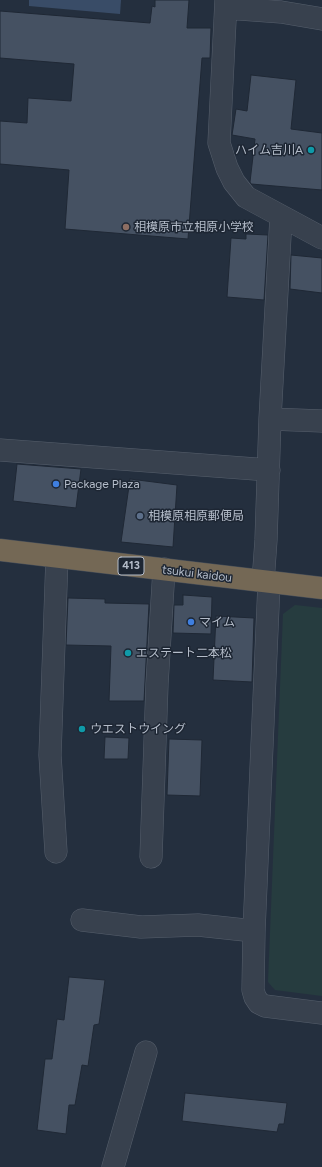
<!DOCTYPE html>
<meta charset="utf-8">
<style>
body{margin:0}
canvas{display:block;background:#242f3e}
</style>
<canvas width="322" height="1167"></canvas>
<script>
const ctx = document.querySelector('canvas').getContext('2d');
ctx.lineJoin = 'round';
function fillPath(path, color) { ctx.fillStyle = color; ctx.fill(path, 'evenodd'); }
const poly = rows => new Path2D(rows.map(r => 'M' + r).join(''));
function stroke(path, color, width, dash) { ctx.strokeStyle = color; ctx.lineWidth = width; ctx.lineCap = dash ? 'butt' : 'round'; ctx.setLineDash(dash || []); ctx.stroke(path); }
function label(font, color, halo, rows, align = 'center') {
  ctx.font = font + ' Figtree,"Noto Sans JP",sans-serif'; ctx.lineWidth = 3; ctx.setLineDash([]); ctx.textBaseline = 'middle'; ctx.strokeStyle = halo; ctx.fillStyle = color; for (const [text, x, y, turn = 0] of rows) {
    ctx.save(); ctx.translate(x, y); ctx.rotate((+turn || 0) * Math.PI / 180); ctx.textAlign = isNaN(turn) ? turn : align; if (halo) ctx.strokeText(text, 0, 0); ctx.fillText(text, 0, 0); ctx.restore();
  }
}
const green = poly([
 [295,605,322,608,322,996,275,990,268,982,283,614]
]);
const water = poly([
 [29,0,121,0,120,14,29,6]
]);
const building = poly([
 [155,0,189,0,187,28,211,28,210,58,202,58,188,239,65,229,69,170,0,164,0,121,27,123,28,98,71,101,74,64,0,58,0,11,150,23,152,6,155,7,155,0],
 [251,75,296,80,291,129,322,133,322,190,251,184,250,182,255,139,232,135,236,109,247,111,251,75],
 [246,234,268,235,264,300,227,297,231,238,246,239,246,234],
 [291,255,322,258,322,293,290,289,291,255],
 [17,464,81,469,76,508,13,501,17,464],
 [130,479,177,485,173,547,121,542,130,479],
 [183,595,212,597,211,634,173,633,174,605,183,605,183,595],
 [68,598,105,599,105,603,149,604,144,701,109,701,111,646,66,645,68,598],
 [216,616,254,618,252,682,213,680,216,616],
 [105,737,129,738,128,759,104,759,105,737],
 [169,739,202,740,200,796,167,795,169,739],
 [69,977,105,980,99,1024,94,1025,88,1066,82,1065,75,1105,69,1105,66,1134,37,1130,45,1059,52,1059,57,1019,64,1020,69,977],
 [185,1093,287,1103,284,1124,279,1124,277,1132,182,1121,185,1093]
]);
const minor = poly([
 [226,0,219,143,227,168,234,182,246,197,322,238],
 [226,8,281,12,322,19],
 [270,419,322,421],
 [0,450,269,470],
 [263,582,266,540,270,419,281,217],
 [269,583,254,931,253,990,255,997,259,1003,265,1006,322,1013],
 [56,852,50,755,57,557],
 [151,857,157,684,164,569],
 [82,920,141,927,198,925,254,931],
 [113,1167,146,1052]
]);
const highway = poly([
 [0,550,322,588]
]);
const markers = [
 [311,150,4,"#0f9aa8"],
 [126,227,4,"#8d6e63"],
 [56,484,4,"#3f7fe0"],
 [140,516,4,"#5c6f8a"],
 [191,622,4,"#3f7fe0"],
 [128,653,4,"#0f9aa8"],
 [82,729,4,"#0f9aa8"]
];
const shields = [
 [131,566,26]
];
const shieldNames = [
 ["413",131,566]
];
const poiNames = [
 ["ハイム吉川A",303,150,"right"],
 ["相模原市立相原小学校",134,227],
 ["Package Plaza",64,484],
 ["相模原相原郵便局",148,516],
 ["マイム",199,622],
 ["エステート二本松",136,653],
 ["ウエストウイング",90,729]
];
const streetNames = [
 ["tsukui kaidou",197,574,7]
];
fillPath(green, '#263c3f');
fillPath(water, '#394c67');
fillPath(building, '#455162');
stroke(building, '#1f2835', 1);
stroke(minor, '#565f6c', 23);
stroke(highway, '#434c59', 23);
stroke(minor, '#38414e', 22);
stroke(highway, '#746855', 22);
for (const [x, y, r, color] of markers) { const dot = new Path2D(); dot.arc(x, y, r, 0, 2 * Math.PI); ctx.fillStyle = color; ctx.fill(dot); stroke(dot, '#1d2633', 1.5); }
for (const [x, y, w] of shields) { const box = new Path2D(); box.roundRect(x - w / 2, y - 9, w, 18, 3); ctx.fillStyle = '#1d2633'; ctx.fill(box); stroke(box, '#b4bcc9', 1); }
label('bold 11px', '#b4bcc9', null, shieldNames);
label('12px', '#b4bcc9', '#1d2633', poiNames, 'left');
label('12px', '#b4bcc9', '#1d2633', streetNames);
</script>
